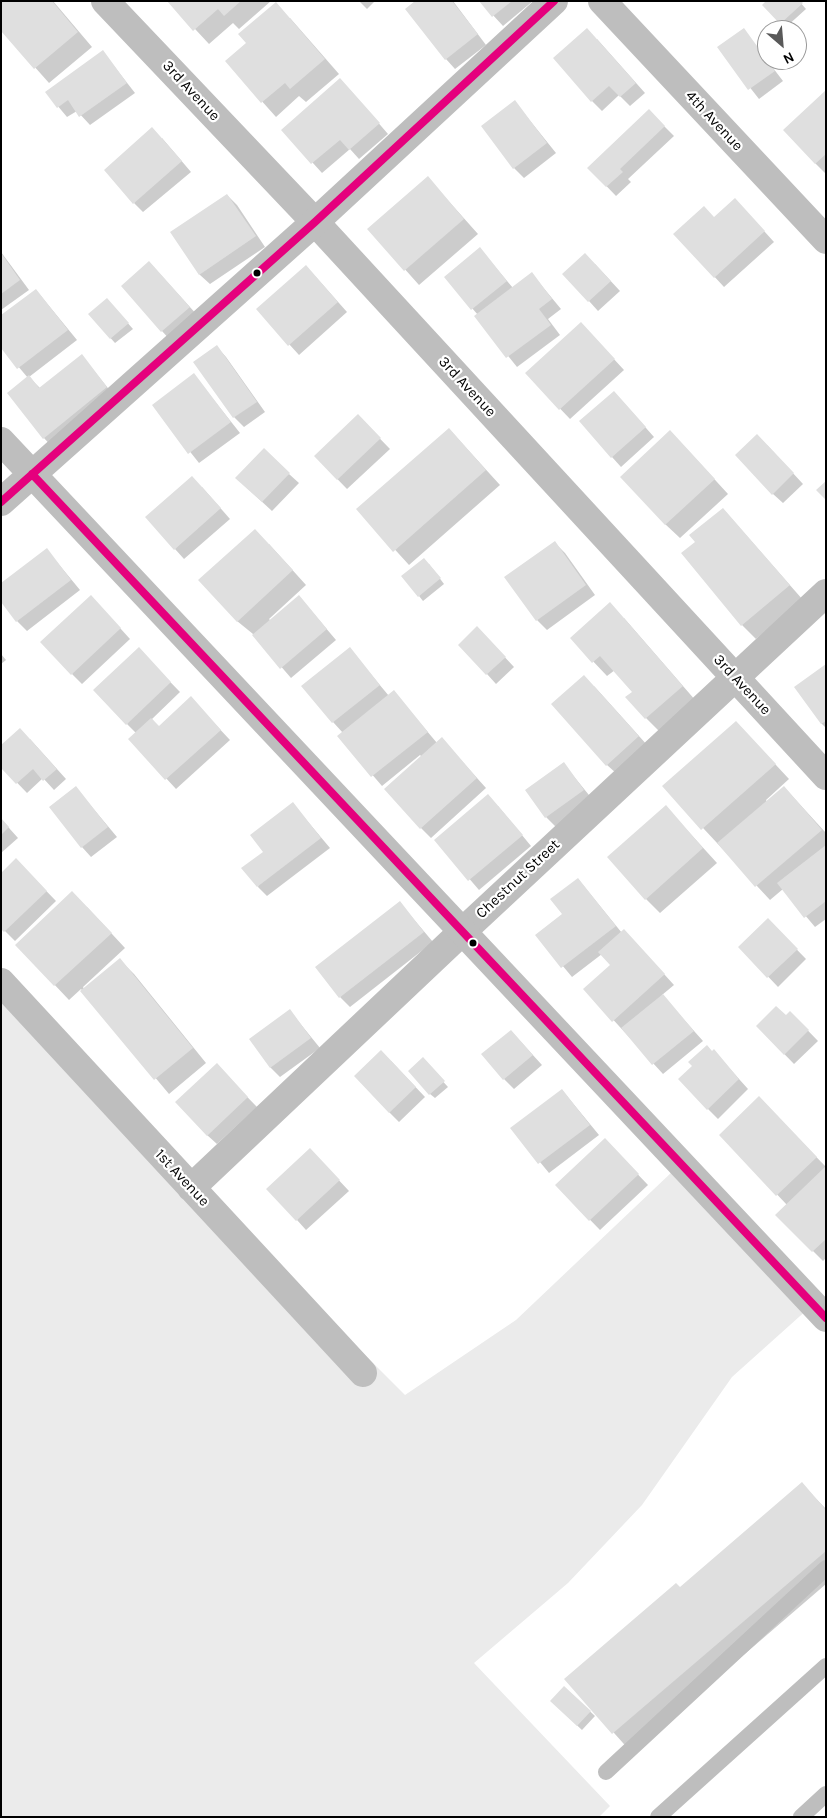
<!DOCTYPE html>
<style>
body{margin:0}
#map{position:relative;width:827px;height:1818px;overflow:hidden;background:#fff;font-family:Karla,sans-serif}
canvas{display:block}
.frame{position:absolute;inset:0;border:2px solid #000;pointer-events:none}
.north{position:absolute;left:757px;top:20px;width:50px;height:50px;box-sizing:border-box;background:#fff;border:1px solid #999;border-radius:50%;rotate:153deg;font-size:14px;font-weight:700;line-height:20px;text-align:center;color:#000}
.north::after{content:'';display:block;margin:auto;width:18px;height:22px;background:#595959;clip-path:polygon(50% 0,100% 100%,50% 72%,0 100%)}
</style>
<div id="map">
<canvas width="827" height="1818"></canvas>
<div class="frame"></div>
<div class="north">N</div>
</div>
<script>
const ctx = document.querySelector('canvas').getContext('2d');
ctx.lineJoin = 'round';
function fillPath(path, color) { ctx.fillStyle = color; ctx.fill(path, 'evenodd'); }
const poly = rows => new Path2D(rows.map(r => 'M' + r).join(''));
function stroke(path, color, width, dash) { ctx.strokeStyle = color; ctx.lineWidth = width; ctx.lineCap = dash ? 'butt' : 'round'; ctx.setLineDash(dash || []); ctx.stroke(path); }
function label(font, color, halo, rows, align = 'center') {
  ctx.font = font + ' Karla,sans-serif'; ctx.lineWidth = 4.5; ctx.setLineDash([]); ctx.textBaseline = 'middle'; ctx.strokeStyle = halo; ctx.fillStyle = color; for (const [text, x, y, turn = 0] of rows) {
    ctx.save(); ctx.translate(x, y); ctx.rotate((+turn || 0) * Math.PI / 180); ctx.textAlign = isNaN(turn) ? turn : align; if (halo) ctx.strokeText(text, 0, 0); ctx.fillText(text, 0, 0); ctx.restore();
  }
}
const green = poly([
 [1,973,193,1183,405,1395,516,1320,673,1171,809,1308,732,1377,642,1505,568,1583,474,1663,610,1806,599,1817,1,1817]
]);
const shadow = poly([
 [1,1,53,1,92,47,49,83,1,29],
 [169,1,271,1,239,29,233,23,209,44],
 [359,1,375,1,367,9],
 [417,1,453,1,486,45,455,69,446,59],
 [480,1,533,1,503,26],
 [799,1,806,9,785,28,764,5],
 [290,18,339,74,306,102,299,96,276,117,226,61,247,43],
 [744,30,783,81,759,99,719,48],
 [597,39,645,93,630,106,619,95,602,111,592,101],
 [103,52,135,93,90,125,77,111,67,117,46,92],
 [350,90,388,134,359,159,350,149,322,173,283,130],
 [826,91,826,172,825,173,815,163],
 [515,102,556,153,524,178,514,168],
 [649,111,674,136,628,179,631,182,616,196,589,168],
 [162,138,191,172,143,212,134,203],
 [428,178,478,234,419,285,369,229],
 [227,195,237,205,265,247,210,284,200,275,172,233],
 [745,210,774,242,724,287,675,234,715,218],
 [480,249,513,288,532,274,561,309,548,319,560,335,517,367,476,316,478,315,445,277],
 [1,252,29,290,1,310],
 [149,262,199,317,171,341,162,331],
 [595,264,620,291,598,311,589,301],
 [315,276,347,312,299,355,257,309],
 [36,290,77,340,29,377,41,389,82,356,116,398,53,448,44,438,28,378,1,346],
 [111,304,133,329,115,343,89,314],
 [590,333,624,370,570,419,526,373],
 [217,347,226,357,265,412,244,427,234,417,195,362],
 [194,375,240,433,199,463,153,405],
 [623,402,654,437,621,467,612,457],
 [358,416,390,449,347,489,315,456],
 [449,429,500,485,409,565,358,509],
 [767,445,803,484,783,503,773,494],
 [684,446,728,494,680,538,665,524],
 [289,474,299,483,272,511,247,488],
 [202,487,230,519,184,559,175,549],
 [723,509,803,600,756,639,742,625,697,542],
 [555,543,565,553,595,595,547,630,537,620],
 [269,544,306,585,269,619,271,621,308,607,336,640,291,678,253,634,237,621],
 [47,550,80,590,27,631,17,621],
 [429,564,444,584,423,601,419,596],
 [101,607,130,639,82,684,72,674],
 [624,618,696,701,660,732,646,718,633,692,615,670,607,676,571,638],
 [487,638,514,667,496,684,487,674],
 [349,648,389,696,394,692,437,743,451,749,486,788,431,838,421,828,422,757,420,755,382,786,339,736,343,733,333,722],
 [1,654,6,660,1,664],
 [148,659,180,692,152,719,159,727,200,708,230,740,176,789,130,739,136,733,127,724],
 [826,665,826,728,821,723],
 [594,686,648,746,617,774,607,765],
 [736,722,789,779,766,800,767,802,784,787,826,833,826,919,815,927,783,889,770,900,664,786],
 [30,739,66,779,54,790,43,778,27,793,1,766],
 [563,763,593,800,556,827,546,817],
 [76,788,117,837,91,857,82,847],
 [293,804,330,848,267,896,258,887,264,852],
 [498,806,531,846,479,890,436,840],
 [666,807,717,863,660,913,646,899],
 [1,819,18,838,1,853],
 [26,870,56,901,15,941,1,927],
 [578,879,622,933,634,941,674,985,662,995,703,1041,663,1074,585,989,611,965,602,954,572,977,537,935,564,915],
 [400,903,433,942,350,1007,340,997],
 [87,907,125,948,83,987,84,989,120,960,134,974,206,1063,169,1094,81,989,69,1000,17,945],
 [768,920,806,959,778,987,740,947],
 [290,1011,320,1048,280,1077,270,1067],
 [790,1012,818,1041,794,1064,757,1026,786,1017],
 [511,1031,542,1065,514,1089,504,1079],
 [714,1051,748,1089,718,1119,708,1109],
 [391,1061,425,1097,399,1122,389,1112],
 [427,1064,448,1087,435,1098,430,1094],
 [226,1075,257,1107,217,1144,207,1135],
 [562,1090,599,1135,549,1173,512,1128],
 [773,1112,826,1167,826,1258,823,1261,777,1215,787,1205,721,1135],
 [605,1140,648,1185,600,1230,557,1186],
 [320,1160,349,1191,306,1230,297,1220],
 [802,1484,826,1509,826,1584,631,1752,566,1679,680,1588],
 [564,1687,595,1716,582,1730,551,1701]
]);
const building = poly([
 [1,1,52,1,78,32,34,69,1,31],
 [167,1,241,1,224,16,218,9,193,31],
 [415,1,452,1,478,34,445,60,405,9],
 [479,1,512,1,492,17],
 [766,1,801,1,803,3,780,24,762,5],
 [276,2,325,59,290,89,285,83,261,103,225,61,246,43,238,34],
 [587,28,636,83,620,97,609,86,591,102,553,58],
 [744,28,775,71,748,90,717,47],
 [103,50,127,83,79,117,68,100,57,108,45,92],
 [340,78,380,123,349,150,340,140,311,164,281,130],
 [826,90,826,154,815,164,783,130],
 [515,100,547,143,513,169,481,126],
 [649,109,665,126,620,169,623,172,606,187,587,168],
 [152,127,182,161,133,204,104,170],
 [428,176,464,219,404,271,367,229],
 [227,194,256,236,199,275,170,232],
 [735,198,765,231,714,278,673,234,704,206,714,217],
 [480,247,507,281,471,310,444,277],
 [1,253,20,280,1,294],
 [585,253,611,281,588,302,562,274],
 [149,261,190,307,161,332,121,286],
 [306,265,338,302,288,346,256,309],
 [532,272,552,299,539,309,551,325,506,358,474,316],
 [36,289,68,330,17,369,1,348,1,315],
 [107,298,129,323,110,339,88,314],
 [581,322,615,359,559,410,525,373],
 [217,345,257,402,233,418,193,362],
 [82,354,107,387,43,439,7,393,29,375,39,388],
 [194,373,231,422,188,454,152,405],
 [614,391,646,427,611,458,579,421],
 [358,414,381,438,337,480,314,456],
 [449,428,486,470,393,552,356,509],
 [670,430,715,479,665,525,620,477],
 [757,434,794,473,772,495,735,455],
 [264,448,290,473,262,502,235,478],
 [192,476,221,508,174,550,145,517],
 [826,481,826,500,816,490],
 [723,508,790,585,741,626,681,553,695,542,689,535],
 [255,529,293,570,237,622,198,580],
 [555,541,586,585,536,621,504,577],
 [47,548,71,580,16,622,1,602,1,583],
 [424,558,441,578,418,597,401,576],
 [91,595,121,628,71,675,40,642],
 [299,595,327,629,280,669,252,635],
 [610,602,683,686,645,719,625,697,632,692,600,656,592,663,570,638],
 [477,626,506,657,486,675,458,645],
 [139,647,171,682,126,725,93,690],
 [350,647,380,685,332,723,301,686],
 [826,664,826,721,821,724,794,687],
 [584,675,639,736,606,766,551,704],
 [394,690,428,732,371,777,337,736],
 [191,696,221,730,165,780,128,739,151,718,159,726],
 [736,721,776,764,701,830,662,786],
 [20,728,57,769,43,781,33,769,16,784,1,768,1,745],
 [442,737,477,778,420,829,384,789],
 [564,762,584,790,545,818,525,790],
 [76,786,108,827,81,848,49,807],
 [784,786,822,830,755,887,717,843],
 [488,794,523,835,468,881,434,840],
 [293,802,321,838,257,887,241,868,263,852,250,835],
 [666,805,703,848,645,900,607,857],
 [1,818,9,827,1,835],
 [826,845,826,901,804,918,777,883],
 [16,858,47,891,4,932,1,929,1,873],
 [578,878,616,926,561,968,535,935,562,914,550,899],
 [72,891,112,933,54,986,15,945],
 [400,901,424,932,339,998,315,967],
 [768,918,798,949,767,978,738,947],
 [624,929,665,974,612,1022,583,989,610,965,598,952],
 [120,958,193,1048,154,1080,80,991],
 [663,994,694,1031,652,1065,621,1028],
 [776,1006,786,1015,790,1011,809,1030,784,1055,756,1026],
 [290,1009,311,1038,270,1068,249,1039],
 [511,1030,533,1055,503,1080,481,1054],
 [707,1045,712,1051,714,1049,739,1079,707,1110,678,1079,692,1066,688,1062],
 [381,1050,416,1087,389,1113,354,1076],
 [423,1057,445,1081,429,1095,408,1071],
 [217,1063,248,1097,207,1136,175,1102],
 [562,1089,590,1125,538,1164,510,1128],
 [759,1096,817,1157,776,1196,719,1135],
 [605,1138,639,1174,589,1221,555,1185],
 [310,1148,340,1180,296,1221,266,1189],
 [826,1166,826,1239,812,1252,775,1215],
 [802,1482,826,1510,826,1551,612,1734,564,1679,676,1583,680,1587],
 [564,1686,591,1711,577,1726,550,1701]
]);
const service = poly([
 [606,1772,826,1568],
 [658,1817,826,1666],
 [801,1817,826,1794]
]);
const minor = poly([
 [105,1,315,222,826,776],
 [602,1,826,240],
 [1,982,363,1373],
 [191,1188,463,931,826,593]
]);
const tertiary = poly([
 [1,441,826,1318],
 [1,502,315,222,554,1]
]);
const bus1 = poly([
 [32,474,826,1318],
 [1,502,315,222,554,1]
]);
const markers = [
 [257,273,4.5,"#000"],
 [473,943,4.5,"#000"]
];
const streetNames = [
 ["3rd Avenue",191,91,47],
 ["4th Avenue",714,121,47],
 ["3rd Avenue",467,387,47],
 ["3rd Avenue",742,685,47],
 ["Chestnut Street",518,879,-43],
 ["1st Avenue",182,1178,47]
];
fillPath(green, '#ebebeb');
fillPath(shadow, '#0003');
fillPath(building, '#dfdfdf');
stroke(service, '#bebebe', 16);
stroke(minor, '#bebebe', 28);
stroke(tertiary, '#bebebe', 28);
stroke(bus1, '#e5007d', 8);
for (const [x, y, r, color] of markers) { const dot = new Path2D(); dot.arc(x, y, r, 0, 2 * Math.PI); ctx.fillStyle = color; ctx.fill(dot); stroke(dot, '#fff', 2); }
label('15px', '#000', '#fff', streetNames);
</script>
